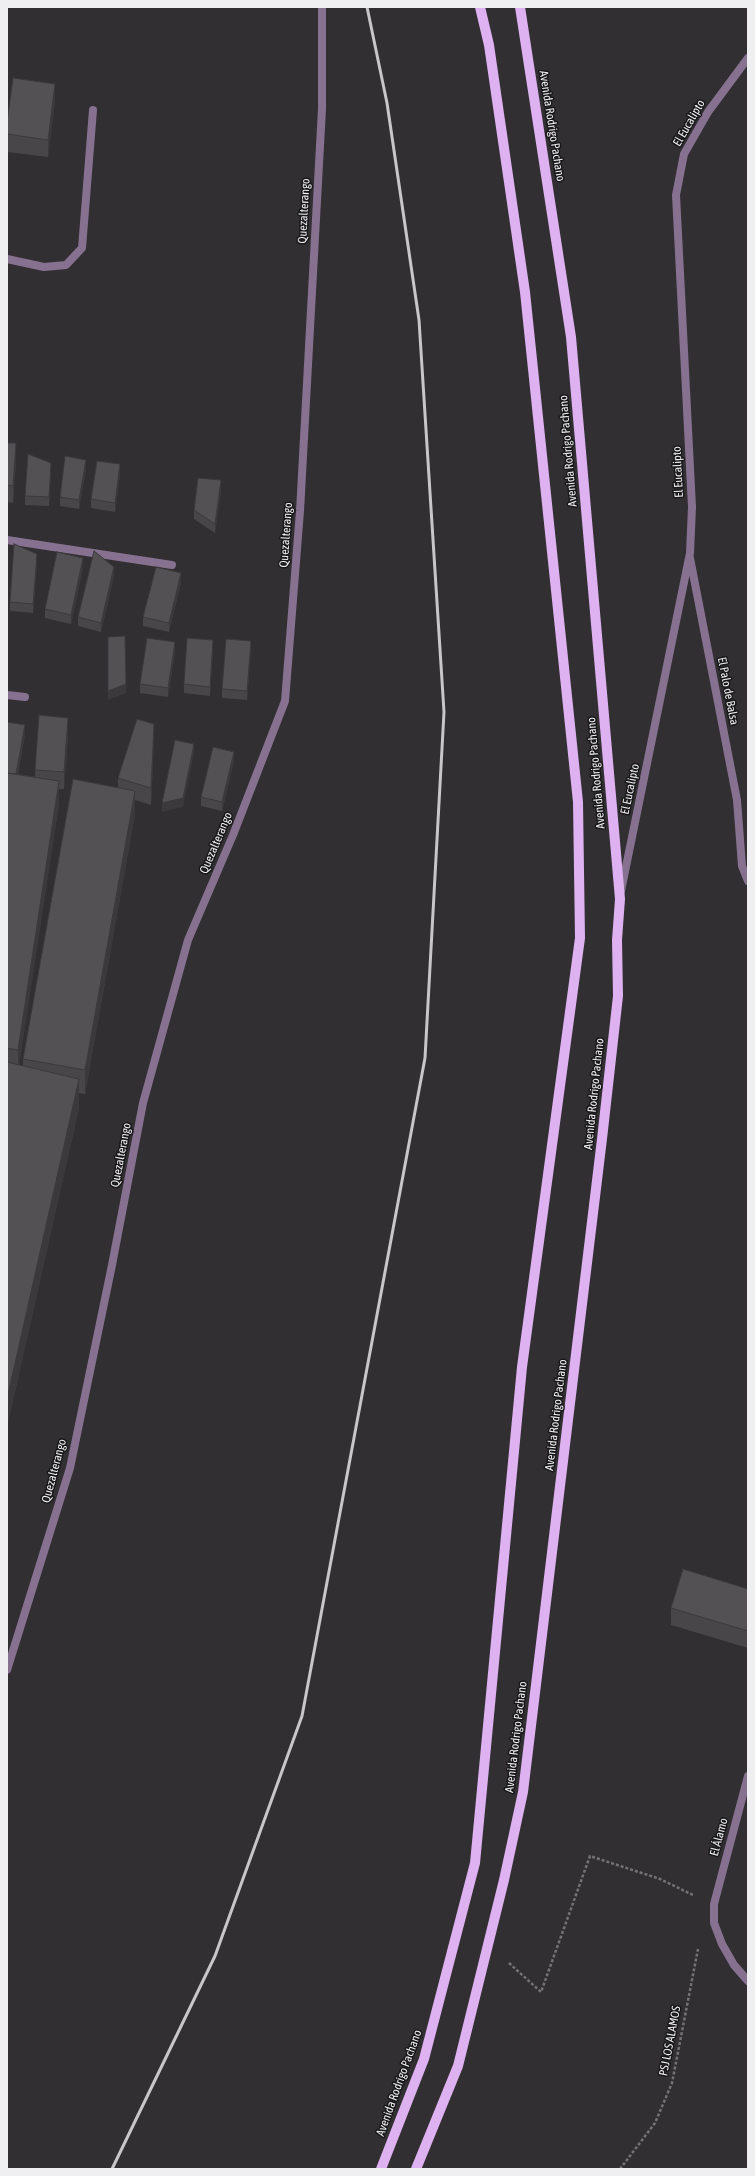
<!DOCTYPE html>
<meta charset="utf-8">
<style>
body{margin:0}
#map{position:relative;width:755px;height:2176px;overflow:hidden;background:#312f32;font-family:"Asap Condensed",sans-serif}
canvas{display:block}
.frame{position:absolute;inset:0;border:8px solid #efeef0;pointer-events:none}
</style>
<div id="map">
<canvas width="755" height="2176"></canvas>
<div class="frame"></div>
</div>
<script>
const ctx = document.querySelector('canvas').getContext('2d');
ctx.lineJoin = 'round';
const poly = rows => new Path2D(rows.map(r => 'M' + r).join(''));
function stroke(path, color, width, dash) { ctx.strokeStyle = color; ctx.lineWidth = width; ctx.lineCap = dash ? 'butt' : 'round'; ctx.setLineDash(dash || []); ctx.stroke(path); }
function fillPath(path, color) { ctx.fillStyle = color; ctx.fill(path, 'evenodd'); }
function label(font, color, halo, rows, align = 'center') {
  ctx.font = font + ' "Asap Condensed",sans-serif'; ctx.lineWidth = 3; ctx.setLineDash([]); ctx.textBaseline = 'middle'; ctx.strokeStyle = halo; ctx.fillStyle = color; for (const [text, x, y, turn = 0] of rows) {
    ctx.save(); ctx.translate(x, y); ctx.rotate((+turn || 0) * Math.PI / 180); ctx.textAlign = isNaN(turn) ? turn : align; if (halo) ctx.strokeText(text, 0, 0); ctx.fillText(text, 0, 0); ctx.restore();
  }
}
const path = poly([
 [509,1963,541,1992,590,1856,660,1879,693,1895],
 [620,2169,655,2123,672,2083,698,1949]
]);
const minor = poly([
 [7,259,44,267,66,265,82,248,93,110],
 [7,540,172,565],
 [690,558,737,800,742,866,748,881],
 [7,695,25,697],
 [621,891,690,553,692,507,676,195,684,154,708,112,748,58],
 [748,1776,714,1904,714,1923,722,1944,734,1965,748,1981]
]);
const tertiary = poly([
 [7,1670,70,1468,112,1265,143,1103,188,940,233,835,285,701,300,511,322,109,322,7]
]);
const primary = poly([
 [381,2169,424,2059,475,1863,522,1367,580,938,578,802,525,292,489,45,480,7],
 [416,2169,458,2066,504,1880,523,1792,602,1139,618,996,617,940,620,899,571,337,520,7]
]);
const rail = poly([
 [112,2169,215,1956,302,1716,425,1058,444,712,419,320,387,103,367,7]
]);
const wall = poly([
 [55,101,48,157,7,152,7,122],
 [7,443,16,460,13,503,7,502],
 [86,469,79,509,60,506,60,497],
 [51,472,49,506,25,505,25,496],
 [120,473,115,512,91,508,91,499],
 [221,489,215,533,194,519,194,510],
 [37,563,33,613,10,611,10,602],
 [83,567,71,624,45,618,45,609],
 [114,576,101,632,78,626,78,617],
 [181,582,169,632,143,626,143,617],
 [213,649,210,696,184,693,184,684],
 [251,650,247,700,222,698,222,689],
 [175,651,168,697,140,693,140,684],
 [7,722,25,734,18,774,35,777,35,770,68,735,64,789,59,789,59,804,19,1065,23,1066,23,1059,118,788,118,778,154,741,151,805,135,800,135,814,85,1094,79,1093,79,1108,7,1427],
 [234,761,222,811,201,806,201,797],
 [748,1589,748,1648,671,1625,671,1608]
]);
const shadedWall = poly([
 [55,84,55,101,48,157,48,140],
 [16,443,16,460,13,503,13,486],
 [86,460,86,469,79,509,79,500],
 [51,463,51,472,49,506,49,497],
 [120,464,120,473,115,512,115,503],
 [221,480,221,489,215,533,215,524],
 [37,554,37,563,33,613,33,604],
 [83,558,83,567,71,624,71,615],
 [114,567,114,576,101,632,101,623],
 [181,573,181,582,169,632,169,623],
 [213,640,213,649,210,696,210,687],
 [251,641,251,650,247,700,247,691],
 [175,642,175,651,168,697,168,688],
 [126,684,126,693,108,700,108,691],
 [68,718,68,735,64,789,64,772],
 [154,724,154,741,151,805,151,788],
 [25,725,25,734,15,787,15,778],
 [194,744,194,753,183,807,162,812,162,803],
 [234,752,234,761,222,811,222,802],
 [59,781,59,804,18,1073,18,1050],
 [135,791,135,814,85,1094,85,1070],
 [79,1079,79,1108,7,1427,7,1399]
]);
const building = poly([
 [13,78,55,84,48,140,7,134,7,122,13,78],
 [7,443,16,443,13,486,7,485,7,443],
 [28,454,51,463,49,497,25,496,28,454],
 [65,456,86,460,79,500,60,497,65,456],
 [97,461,120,464,115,503,91,499,97,461],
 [198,478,221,480,215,524,194,510,198,478],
 [14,544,37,554,33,604,10,602,14,544],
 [94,551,114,567,101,623,78,617,94,551],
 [57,552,83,558,71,615,45,609,57,552],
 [156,567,181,573,169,623,143,617,156,567],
 [125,636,126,684,108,691,108,637,125,636],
 [147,638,175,642,168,688,140,684,147,638],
 [187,638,213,640,210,687,184,684,187,638],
 [226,639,251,641,247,691,222,689,226,639],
 [39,715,68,718,64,772,35,770,39,715],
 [137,719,154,724,151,788,118,778,137,719],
 [7,722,25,725,16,774,7,773,7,722],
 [175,740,194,744,183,798,162,803,175,740],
 [213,747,234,752,222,802,201,797,213,747],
 [7,773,59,781,18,1050,7,1048,7,773],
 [73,779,135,791,85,1070,23,1059,73,779],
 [7,1062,79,1079,7,1399,7,1062],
 [683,1569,748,1589,748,1631,671,1608,683,1569]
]);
const streetNames = [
 ["El Eucalipto",689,123,-60],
 ["Avenida Rodrigo Pachano",552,126,81],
 ["Quezalterango",304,211,-87],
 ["Avenida Rodrigo Pachano",568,451,-95],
 ["El Eucalipto",678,472,-93],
 ["Quezalterango",286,535,-86],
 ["El Palo de Balsa",728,691,79],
 ["Avenida Rodrigo Pachano",596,773,-95],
 ["El Eucalipto",630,789,-78],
 ["Quezalterango",216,843,-67],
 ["Avenida Rodrigo Pachano",594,1094,-84],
 ["Quezalterango",121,1155,-79],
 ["Avenida Rodrigo Pachano",556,1415,-83],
 ["Quezalterango",54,1471,-75],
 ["Avenida Rodrigo Pachano",516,1737,-83],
 ["El Álamo",719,1837,-75],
 ["PSJ LOS ALAMOS",670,2041,-79],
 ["Avenida Rodrigo Pachano",399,2083,-70]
];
stroke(path, '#747275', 2.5, [3, 2]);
stroke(minor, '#877190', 8);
stroke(tertiary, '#877190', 8);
stroke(primary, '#deb1f1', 10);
stroke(rail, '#c8c6c9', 3);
fillPath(wall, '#484649');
fillPath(shadedWall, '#3b393c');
fillPath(building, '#545155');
stroke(building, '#3b393c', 1);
label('12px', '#efeef0', '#181719', streetNames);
</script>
